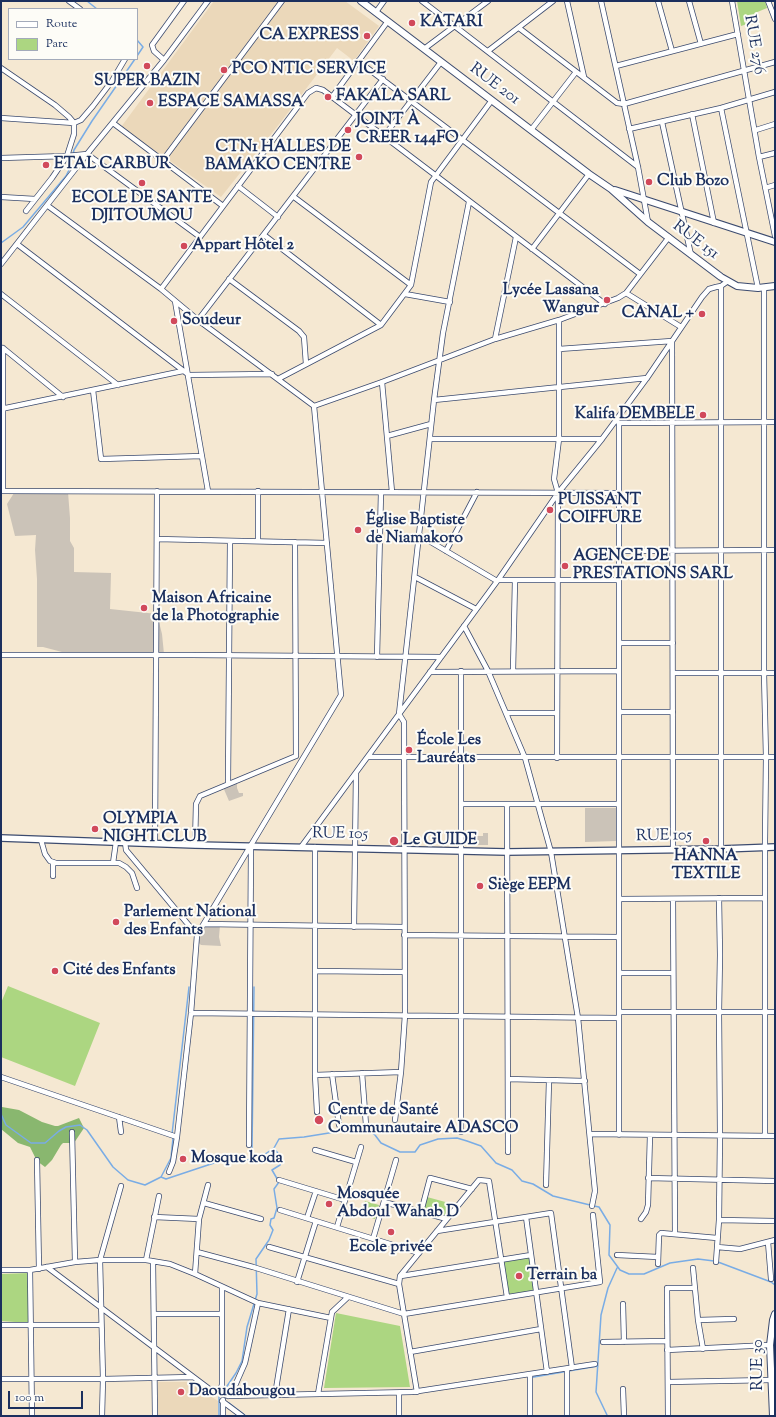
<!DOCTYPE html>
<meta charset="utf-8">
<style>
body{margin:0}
#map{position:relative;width:776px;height:1417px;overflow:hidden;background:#f5e8d2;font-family:"Sorts Mill Goudy",serif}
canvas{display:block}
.frame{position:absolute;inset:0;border:2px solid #1b2f5e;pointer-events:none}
.legend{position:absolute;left:8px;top:8px;width:130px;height:52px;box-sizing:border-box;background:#fdfcf7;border:1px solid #a3aaba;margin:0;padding:5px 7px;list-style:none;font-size:12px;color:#1b2f5e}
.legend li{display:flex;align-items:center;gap:8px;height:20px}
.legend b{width:20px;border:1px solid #a3aaba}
.scale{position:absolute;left:8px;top:1391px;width:75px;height:18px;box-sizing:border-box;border:2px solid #1b2f5e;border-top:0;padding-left:5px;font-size:12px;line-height:14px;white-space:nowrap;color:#1b2f5e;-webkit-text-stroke:3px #fdfcf7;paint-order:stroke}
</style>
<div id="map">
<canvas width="776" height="1417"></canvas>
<div class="frame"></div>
<ul class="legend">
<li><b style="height:5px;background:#fff"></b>Route</li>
<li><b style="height:11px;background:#acd681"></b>Parc</li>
</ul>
<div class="scale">100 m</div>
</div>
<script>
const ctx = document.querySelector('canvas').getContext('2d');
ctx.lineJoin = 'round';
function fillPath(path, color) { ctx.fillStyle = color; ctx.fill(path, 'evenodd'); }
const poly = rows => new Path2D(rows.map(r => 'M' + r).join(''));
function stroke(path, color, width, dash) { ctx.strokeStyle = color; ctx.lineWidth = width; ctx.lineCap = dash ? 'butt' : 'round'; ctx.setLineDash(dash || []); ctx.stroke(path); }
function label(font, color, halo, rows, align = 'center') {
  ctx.font = font + ' "Sorts Mill Goudy",serif'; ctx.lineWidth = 4; ctx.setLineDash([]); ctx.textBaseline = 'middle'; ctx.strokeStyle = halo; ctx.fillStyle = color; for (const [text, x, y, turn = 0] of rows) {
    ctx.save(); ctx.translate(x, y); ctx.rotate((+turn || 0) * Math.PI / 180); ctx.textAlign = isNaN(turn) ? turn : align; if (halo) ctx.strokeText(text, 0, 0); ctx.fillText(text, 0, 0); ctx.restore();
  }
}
const built = poly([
 [214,1,345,1,379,26,354,61,337,48,280,123,221,197,170,161,144,145,121,127],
 [158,1382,190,1382,218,1401,218,1416,158,1416]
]);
const industrial = poly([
 [68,492,70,518,70,541,74,548,74,572,111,573,110,609,157,614,162,634,164,654,62,652,43,647,37,647,37,579,35,550,36,535,15,536,7,504,14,493,41,493],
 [237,782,237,788,239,793,243,793,243,796,229,801,223,787],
 [585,808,616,808,616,841,585,842],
 [483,833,488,833,488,845,468,845,469,836,483,836],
 [220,925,219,937,221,946,201,945,198,942,204,926]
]);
const green = poly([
 [737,1,765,1,767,8,755,13,757,21,741,26],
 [8,986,100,1023,75,1086,1,1057,1,1003],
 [427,1197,449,1203,445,1216,423,1210],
 [365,1201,379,1205,375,1219,361,1215],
 [530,1257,535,1291,509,1294,503,1261],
 [29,1273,29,1323,1,1321,1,1274],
 [336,1313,400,1326,410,1387,324,1388]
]);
const forest = poly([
 [1,1105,2,1107,19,1110,42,1122,55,1126,58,1126,79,1118,84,1128,74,1143,63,1143,61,1145,52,1160,45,1167,37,1161,30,1147,18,1143,1,1129]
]);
const stream = poly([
 [87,1,97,9],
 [137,40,143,47,137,56],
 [1,243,23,227,66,176,69,170,74,150,92,121,135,59],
 [1,1114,6,1125,31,1143,45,1143,59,1131,66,1127,80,1125,87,1130,113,1167,128,1180,145,1185,161,1177,166,1179,217,1162,258,1159,274,1148,279,1139,304,1137,360,1128,368,1130,375,1135,381,1143,400,1152,415,1152,420,1145,438,1139,457,1138,467,1141,481,1146,496,1163,512,1170,522,1181,533,1184,553,1196,590,1205],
 [172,1134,189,987],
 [249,1160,252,1151,254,987],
 [161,1177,171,1158,173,1138],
 [594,1206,599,1207,610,1225,609,1255,620,1270,629,1274,644,1274,670,1263,698,1259,714,1261],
 [718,1262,771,1282,775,1285],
 [223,1392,236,1373,242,1361,247,1327,257,1294,256,1259,269,1240,273,1230,270,1225,271,1219,274,1218,277,1208,274,1189,279,1182,272,1170,280,1165,282,1159,274,1148],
 [219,1396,219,1416],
 [229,1403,246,1416],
 [528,1416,528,1378,598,1366],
 [606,1416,607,1415,596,1392,601,1315,608,1288,617,1268]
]);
const minor = poly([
 [69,1,80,9],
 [422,1,638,167],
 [567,1,584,77],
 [601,1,638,167,648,222],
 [658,1,672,51],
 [689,1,701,44],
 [732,1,759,157,775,236],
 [768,1,775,19],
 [376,12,384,1],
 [519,28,617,103,624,104,775,62],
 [424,49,488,1],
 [488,51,553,1],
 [164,60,154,51,152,45,184,1],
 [358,61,640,274],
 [616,66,738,34],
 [1,68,55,105,69,117,74,123,74,134,67,156,52,178,26,211],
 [332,97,388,21],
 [721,108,758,288],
 [692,114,714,223],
 [1,118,74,123,81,120,93,106,112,81,125,59],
 [662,122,691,255],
 [113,123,223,206],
 [629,129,721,108,775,92],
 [531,130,576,72],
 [756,130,775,124],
 [384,136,441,62],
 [759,157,775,153],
 [1,158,67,156,87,154,200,237],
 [163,160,282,1],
 [238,186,278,217],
 [765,188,775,185],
 [1,197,35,199],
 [294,197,411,285],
 [48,206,161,289,198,320,314,406,341,695,197,935,191,1013,177,1137,173,1162,169,1172],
 [264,235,381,325],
 [17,244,189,375,272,374],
 [532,249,589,174],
 [1,264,87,154,164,60,208,1],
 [229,279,299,331,304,337,306,364],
 [764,288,764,673,766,757,765,841,765,1135],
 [161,289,308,93,316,88,323,90,605,304],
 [626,293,681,327],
 [1,294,118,385],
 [405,294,450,302],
 [175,301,208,491],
 [198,320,383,79],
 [495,339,516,237],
 [3,348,3,491],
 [3,348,63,397],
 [559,349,672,341,673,850],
 [278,379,381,325,411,285,431,182,492,100],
 [382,382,392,492],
 [93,390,101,459,202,456],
 [434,400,647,378],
 [314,406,382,382,495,339,559,320,618,298,626,293,669,237],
 [1,409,183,371],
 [617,421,619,423,775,422],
 [619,423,619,1135],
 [387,436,431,424],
 [430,439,602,439],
 [1,491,619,493],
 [258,491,258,541],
 [419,535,497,581],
 [157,539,327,543],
 [295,542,296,756],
 [446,551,477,492],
 [619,551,775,550],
 [415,577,476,609],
 [498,580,619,580],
 [464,626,488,671,525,758,551,852,578,1018,595,1191,592,1206],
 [619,643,673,643],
 [1,655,192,655,441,657],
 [377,657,381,492],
 [461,671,461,1132],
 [513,671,515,580],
 [430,672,619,671],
 [673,673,775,673],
 [619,712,673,712],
 [507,713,557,713],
 [368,757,775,757],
 [557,758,558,493,554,479,559,439,559,320],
 [228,783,230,541],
 [461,804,619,804],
 [507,804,508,1152],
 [41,840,45,854,50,861,56,863,119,863,126,867,132,873,137,888],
 [125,842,126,850,197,935],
 [155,843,157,491],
 [195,845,196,804,200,796,296,756],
 [301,847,498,580,558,493,602,439,647,378,702,297,709,289,716,287,721,286,728,281],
 [315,847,315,1075,317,1112],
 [721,849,721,286],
 [113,863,116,842],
 [53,876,53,862],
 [619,899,765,898],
 [673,899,675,1234],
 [204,924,404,927],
 [354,927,356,773],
 [404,935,619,937],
 [315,971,404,972],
 [619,973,673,973],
 [619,1012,775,1012],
 [191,1013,619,1018],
 [362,1073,366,1125],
 [332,1074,339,1125],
 [315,1075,401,1072],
 [1,1077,177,1137],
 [508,1079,585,1081],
 [119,1117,121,1132],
 [395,1120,401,1072,405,1015,404,722,399,714,434,400,443,333,469,202],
 [72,1132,75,1262],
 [590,1134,775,1136],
 [249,1145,251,847],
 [315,1150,356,1162],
 [37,1160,39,1269],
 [648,1178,775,1181],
 [279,1180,345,1200],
 [546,1185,549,1081],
 [384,1202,447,1219],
 [204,1203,261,1219],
 [280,1210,419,1253],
 [421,1212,430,1178,472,1189],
 [154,1217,199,1219,208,1185],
 [526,1217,547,1372],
 [307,1218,316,1191],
 [641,1219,646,1212,648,1205,650,1135],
 [719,1220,775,1221],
 [337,1227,361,1147],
 [437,1231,551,1213,572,1368],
 [373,1239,396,1160],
 [768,1242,771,1279],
 [269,1247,399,1284],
 [717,1247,740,1249,775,1240],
 [197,1252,253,1267,404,1314,600,1282,593,1215],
 [617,1255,658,1257],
 [146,1260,159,1196],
 [153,1262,155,1416],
 [716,1262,719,1220,720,1135,719,1012,720,955,719,898],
 [658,1264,659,1235,661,1233,717,1238],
 [47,1267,212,1391,219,1392,228,1396,412,1392,595,1364],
 [693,1268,698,1320,703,1349],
 [1,1270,30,1270,75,1262,100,1260,146,1260,170,1264,195,1274,258,1303,331,1318],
 [30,1270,32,1416],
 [195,1274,199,1219],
 [401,1276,531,1255],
 [297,1282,316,1221],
 [623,1304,624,1342],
 [154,1314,222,1314],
 [698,1320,734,1319],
 [1,1325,101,1325],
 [603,1342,667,1341],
 [667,1350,770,1345],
 [410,1352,541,1329],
 [567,1369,567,1416],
 [530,1374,530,1416],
 [1,1379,103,1379,193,1377],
 [668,1382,771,1380],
 [623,1389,624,1416],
 [219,1392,222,1385,222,1287],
 [417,1392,399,1284,400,1276,479,1180,489,1181,507,1297],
 [399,1393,399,1416],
 [318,1394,332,1312,348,1297],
 [275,1395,289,1309],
 [228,1396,234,1388,245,1363,258,1303],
 [223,1400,223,1416],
 [222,1401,242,1416],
 [102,1416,103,1379,100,1260,121,1186],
 [668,1416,667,1288,695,1288]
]);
const tertiary = poly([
 [1,838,195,845,507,852,721,849,775,847]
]);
const secondary = poly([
 [361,1,589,174,611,189,648,222,721,277,737,286,758,288,775,286],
 [615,190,775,242],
 [773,1416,770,1345,773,1320,775,1314]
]);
const markers = [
 [412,23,4,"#d1495b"],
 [367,36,4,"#d1495b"],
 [147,66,4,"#d1495b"],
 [224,70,4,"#d1495b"],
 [328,97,4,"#d1495b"],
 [150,103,4,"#d1495b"],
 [348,130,4,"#d1495b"],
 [359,157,4,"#d1495b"],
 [46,165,4,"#d1495b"],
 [649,182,4,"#d1495b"],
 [142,183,4,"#d1495b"],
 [184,246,4,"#d1495b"],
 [607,300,4,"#d1495b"],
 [702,314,4,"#d1495b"],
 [174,321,4,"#d1495b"],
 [703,415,4,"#d1495b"],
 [550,510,4,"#d1495b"],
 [358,530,4,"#d1495b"],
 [565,566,4,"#d1495b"],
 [144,608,4,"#d1495b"],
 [409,750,4,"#d1495b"],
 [95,829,4,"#d1495b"],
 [394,841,5,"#d1495b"],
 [706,841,4,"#d1495b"],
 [480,886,4,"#d1495b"],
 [116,922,4,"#d1495b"],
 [55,971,4,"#d1495b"],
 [319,1120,5,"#d1495b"],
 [183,1159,4,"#d1495b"],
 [329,1204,4,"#d1495b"],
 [391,1232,4,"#d1495b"],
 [519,1276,4,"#d1495b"],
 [181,1392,4,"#d1495b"]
];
const poiNames = [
 ["KATARI",420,23],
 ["CA EXPRESS",359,36,"right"],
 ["PCO NTIC SERVICE",232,70],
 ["SUPER BAZIN",147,82,"center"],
 ["FAKALA SARL",336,97],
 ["ESPACE SAMASSA",158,103],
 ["JOINT À",356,121],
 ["CREER 144FO",356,139],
 ["CTN1 HALLES DE",351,148,"right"],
 ["BAMAKO CENTRE",351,166,"right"],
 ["ETAL CARBUR",54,165],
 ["Club Bozo",657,182],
 ["ECOLE DE SANTE",142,199,"center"],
 ["DJITOUMOU",142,217,"center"],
 ["Appart Hôtel 2",192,246],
 ["Lycée Lassana",599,291,"right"],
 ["Wangur",599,309,"right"],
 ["CANAL +",694,314,"right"],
 ["Soudeur",182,321],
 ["Kalifa DEMBELE",695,415,"right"],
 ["PUISSANT",558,501],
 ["COIFFURE",558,519],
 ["Église Baptiste",366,521],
 ["de Niamakoro",366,539],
 ["AGENCE DE",573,557],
 ["PRESTATIONS SARL",573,575],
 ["Maison Africaine",152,599],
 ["de la Photographie",152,617],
 ["École Les",417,741],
 ["Lauréats",417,759],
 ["OLYMPIA",103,820],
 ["NIGHT CLUB",103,838],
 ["Le GUIDE",403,841],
 ["HANNA",706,857,"center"],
 ["TEXTILE",706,875,"center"],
 ["Siège EEPM",488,886],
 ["Parlement National",124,913],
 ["des Enfants",124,931],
 ["Cité des Enfants",63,971],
 ["Centre de Santé",328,1111],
 ["Communautaire ADASCO",328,1129],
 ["Mosque koda",191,1159],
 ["Mosquée",337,1195],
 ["Abdoul Wahab D",337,1213],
 ["Ecole privée",391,1248,"center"],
 ["Terrain ba",527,1276],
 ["Daoudabougou",189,1392]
];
const streetNames = [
 ["RUE 276",753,45,80],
 ["RUE 201",494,85,37],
 ["RUE 151",695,241,37],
 ["RUE 105",340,835,1],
 ["RUE 105",664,837,-1],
 ["RUE 30",759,1365,-90]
];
fillPath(built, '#ebd8ba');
fillPath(industrial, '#cbc3b8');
fillPath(green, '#acd681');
fillPath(forest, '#89b76f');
stroke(stream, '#79ace5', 1.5);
stroke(minor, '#3c4b6f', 6);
stroke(tertiary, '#3c4b6f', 8);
stroke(secondary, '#3c4b6f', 8);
stroke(minor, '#fff', 4.5);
stroke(tertiary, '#fff', 5.5);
stroke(secondary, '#fff', 6);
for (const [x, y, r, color] of markers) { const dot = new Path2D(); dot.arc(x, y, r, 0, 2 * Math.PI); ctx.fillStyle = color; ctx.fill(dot); stroke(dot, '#fdfcf7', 1.5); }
label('bold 16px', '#1b2f5e', '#fdfcf7', poiNames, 'left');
label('16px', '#1b2f5e', '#fdfcf7', streetNames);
</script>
